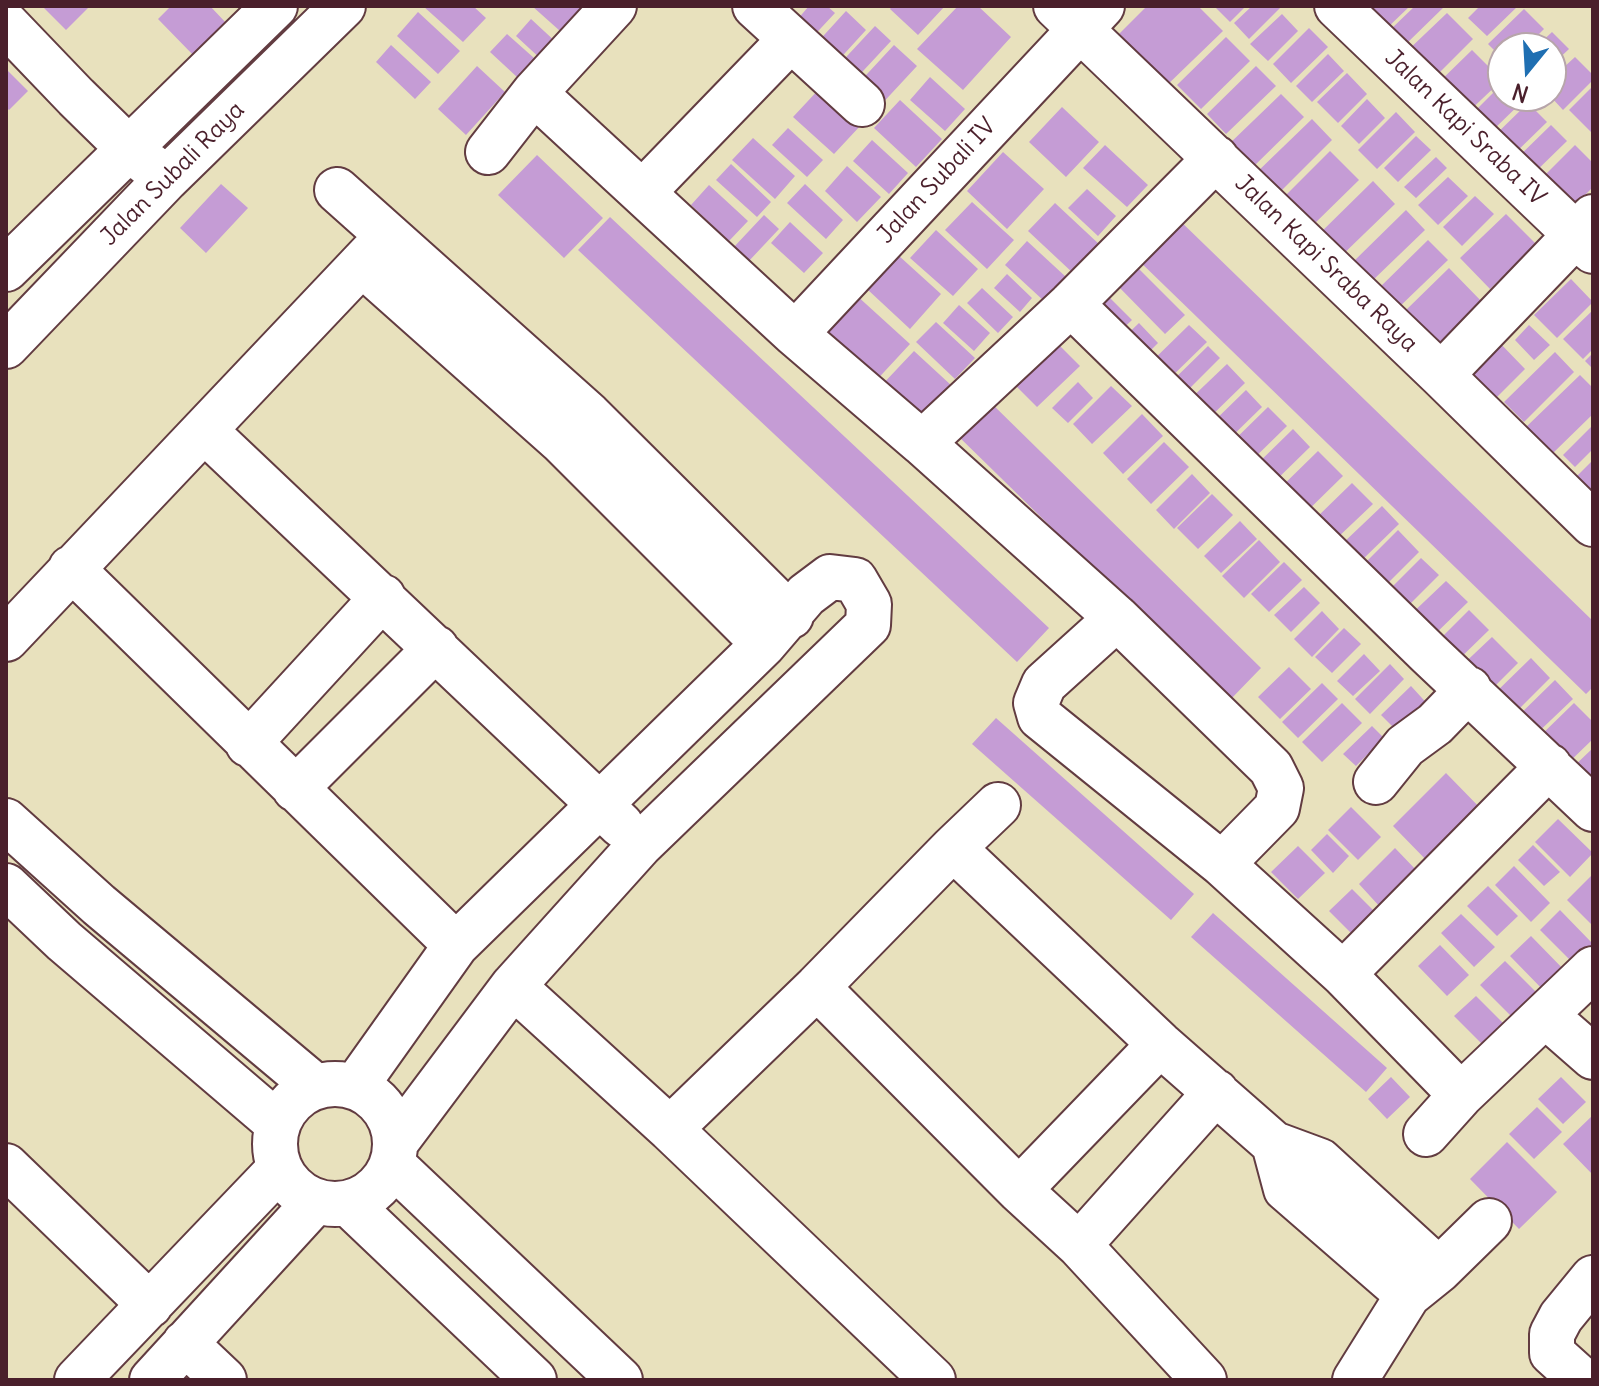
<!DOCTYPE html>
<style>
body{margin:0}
#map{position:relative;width:1599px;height:1386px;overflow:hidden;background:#e8e1bd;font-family:Delius,sans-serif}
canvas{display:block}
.frame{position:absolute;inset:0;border:8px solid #4a1f2b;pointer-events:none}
.north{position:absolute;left:1487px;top:32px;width:80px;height:80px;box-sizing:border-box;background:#fff;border:2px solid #b7a5aa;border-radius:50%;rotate:198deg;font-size:22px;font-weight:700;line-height:32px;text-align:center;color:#4a1f2b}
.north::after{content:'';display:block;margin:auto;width:28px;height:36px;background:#1f6fb2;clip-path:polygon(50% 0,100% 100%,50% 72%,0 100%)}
</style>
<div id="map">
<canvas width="1599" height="1386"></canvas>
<div class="frame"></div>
<div class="north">N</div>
</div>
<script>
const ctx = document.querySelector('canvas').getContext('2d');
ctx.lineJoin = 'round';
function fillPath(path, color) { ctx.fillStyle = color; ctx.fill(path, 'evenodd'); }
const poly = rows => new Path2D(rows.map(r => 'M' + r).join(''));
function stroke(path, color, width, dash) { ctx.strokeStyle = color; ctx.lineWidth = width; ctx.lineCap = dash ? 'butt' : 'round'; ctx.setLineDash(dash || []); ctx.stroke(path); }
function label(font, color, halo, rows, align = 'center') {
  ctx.font = font + ' Delius,sans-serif'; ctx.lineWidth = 6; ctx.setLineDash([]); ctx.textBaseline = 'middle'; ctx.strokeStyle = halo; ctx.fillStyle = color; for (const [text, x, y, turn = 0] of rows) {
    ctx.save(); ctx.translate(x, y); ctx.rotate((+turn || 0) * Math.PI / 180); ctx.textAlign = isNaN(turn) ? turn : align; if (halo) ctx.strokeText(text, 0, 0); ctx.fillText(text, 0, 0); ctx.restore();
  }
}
const building = poly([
 [42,6,90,6,66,30],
 [171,6,210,6,228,25,195,57,158,19],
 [423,6,473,6,486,18,463,42],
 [532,6,585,6,569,39],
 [809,6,827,6,835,13,807,43,790,28],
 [892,6,945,6,918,35,890,9],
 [958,6,978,6,1011,37,963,90,917,49],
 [1147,6,1198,6,1223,31,1163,89,1114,39],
 [1214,6,1246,6,1230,22],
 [1252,6,1278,6,1280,8,1249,39,1234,23],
 [1369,6,1410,6,1385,30],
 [1415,6,1445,6,1405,45,1390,30],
 [1480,6,1518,6,1487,36,1468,18],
 [1524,9,1544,29,1525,48,1503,48,1503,59,1488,44],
 [846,11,866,30,835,64,815,45],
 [418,12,460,51,438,74,397,36],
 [1447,13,1473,39,1431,81,1404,54],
 [1282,14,1298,31,1268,61,1250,44],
 [531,19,558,44,543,61,516,36],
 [875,26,891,41,850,85,834,70],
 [1309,28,1328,47,1291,83,1273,64],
 [1552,32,1569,49,1551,66,1551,48,1535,48],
 [507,34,534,58,517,77,490,52],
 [1226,37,1250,61,1201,109,1177,85],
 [391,45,431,82,415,99,376,62],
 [894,45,917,66,878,108,855,87],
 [1472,50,1502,80,1462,118,1433,88],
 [1328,54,1344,71,1312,102,1296,86],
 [1575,57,1593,75,1593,80,1563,110,1551,97,1551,79],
 [477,66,505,92,466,135,438,109],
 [1256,66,1276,86,1226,134,1207,114],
 [6,69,28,91,9,110,6,107],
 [1347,73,1367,94,1338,123,1317,102],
 [930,77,965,109,945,131,910,100],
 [1503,83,1503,96,1522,96,1525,99,1493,130,1474,112],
 [1593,86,1593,134,1569,110],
 [821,87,861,125,834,154,793,117],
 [1281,94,1304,117,1250,170,1227,146],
 [1367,99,1385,118,1359,144,1341,126],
 [900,100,942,139,916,167,874,128],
 [1528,103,1547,122,1507,161,1488,142],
 [1062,107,1099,142,1066,177,1029,142],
 [1396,112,1415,132,1377,169,1358,150],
 [1312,119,1332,140,1276,196,1254,175],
 [1551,125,1567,141,1528,179,1512,163],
 [788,128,823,160,807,177,772,145],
 [1416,136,1431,150,1398,182,1384,168],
 [753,138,795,176,775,199,732,160],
 [872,140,908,173,889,194,853,161],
 [1105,145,1148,185,1127,207,1083,168],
 [1575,145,1593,163,1593,187,1567,213,1537,183],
 [1330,151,1359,180,1309,229,1281,200],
 [1003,152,1044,189,1007,229,967,191],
 [537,155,603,218,564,258,498,195],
 [1436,157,1447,168,1416,198,1404,187],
 [731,164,771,202,757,217,716,180],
 [847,166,881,197,857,222,825,191],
 [1448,177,1468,196,1438,225,1418,205],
 [1373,181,1395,204,1334,263,1312,241],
 [221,184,248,208,206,253,180,228],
 [805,184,843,220,826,239,787,203],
 [709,185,748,221,729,241,691,205],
 [1087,189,1116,216,1098,236,1068,208],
 [1475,196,1494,214,1462,246,1443,227],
 [972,202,1014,240,987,269,945,230],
 [1055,203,1100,245,1074,274,1028,231],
 [1406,210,1425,230,1372,281,1353,262],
 [1506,214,1536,244,1490,289,1460,258],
 [764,215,779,229,748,262,733,248],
 [1174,215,1593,621,1593,687,1586,694,1134,256],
 [610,217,1049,628,1017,662,578,250],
 [790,222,823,253,804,273,771,243],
 [936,230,978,269,953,296,910,258],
 [1428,240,1448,260,1395,311,1376,291],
 [1027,241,1066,277,1044,301,1005,265],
 [898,255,941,294,910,329,867,289],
 [1135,265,1185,315,1165,334,1116,284],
 [1449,268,1484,304,1439,347,1404,312],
 [1007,274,1032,298,1020,312,994,288],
 [1571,279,1593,302,1557,338,1534,315],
 [982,288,1013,317,998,333,967,303],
 [855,294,910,344,872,385,817,335],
 [1108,296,1132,320,1114,337,1091,314],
 [959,305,990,333,974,351,943,323],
 [1593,310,1593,349,1583,359,1563,339],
 [936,322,975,358,955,379,916,342],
 [1139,323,1158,343,1135,366,1115,346],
 [1189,325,1207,342,1162,386,1145,368],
 [1529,325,1550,345,1534,360,1515,340],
 [1496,339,1525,369,1492,402,1462,372],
 [1054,340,1080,366,1037,407,1011,381],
 [1208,346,1220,358,1178,400,1166,387],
 [914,351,952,386,918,422,880,387],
 [1555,352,1574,372,1524,422,1504,402],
 [1593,353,1593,369,1585,361],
 [1227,364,1245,383,1204,423,1185,404],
 [1580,375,1593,388,1593,414,1552,454,1526,427],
 [1078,382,1093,398,1068,423,1052,408],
 [1111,386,1132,406,1092,444,1073,424],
 [1246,390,1262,407,1221,447,1205,430],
 [987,399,1261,668,1229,701,955,433],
 [1268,407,1287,426,1242,470,1223,451],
 [1142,414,1163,436,1123,474,1103,453],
 [1593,425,1593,449,1575,467,1563,455],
 [1293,429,1310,447,1267,489,1249,472],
 [1164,442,1189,467,1151,504,1127,479],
 [1318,451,1343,476,1296,522,1272,496],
 [1593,460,1593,497,1575,478],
 [1192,474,1210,493,1174,529,1156,510],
 [1352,483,1373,504,1335,540,1314,520],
 [1212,494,1233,515,1198,549,1177,528],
 [1382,506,1399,524,1360,562,1342,544],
 [1240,521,1257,539,1221,573,1204,556],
 [1398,530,1419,552,1375,596,1353,575],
 [1259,540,1280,562,1244,598,1222,576],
 [1421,558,1439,575,1397,617,1380,599],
 [1284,562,1302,580,1269,612,1251,594],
 [1446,581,1468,602,1428,641,1406,619],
 [1304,587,1320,603,1291,632,1274,615],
 [1469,610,1489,630,1451,667,1432,647],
 [1322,611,1339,629,1312,657,1294,639],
 [1344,628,1361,644,1332,673,1315,657],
 [1492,637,1518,663,1483,698,1456,671],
 [1364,654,1380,671,1353,696,1337,681],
 [1531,658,1550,678,1512,716,1492,696],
 [1390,664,1404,679,1370,714,1355,699],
 [1289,667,1311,689,1280,719,1258,697],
 [1555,680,1573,699,1530,740,1512,722],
 [1322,683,1338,699,1298,738,1282,722],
 [1411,686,1432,709,1403,737,1381,715],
 [1342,703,1362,723,1322,762,1302,742],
 [1574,703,1593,722,1593,739,1564,767,1537,739],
 [996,718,1194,894,1171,920,972,744],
 [1372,726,1384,738,1356,766,1343,754],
 [1593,748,1593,784,1571,769],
 [1446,773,1486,814,1432,866,1393,826],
 [1351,807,1381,837,1358,860,1328,830],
 [1558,819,1593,853,1570,877,1535,842],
 [1327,834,1349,856,1333,873,1311,850],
 [1533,845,1560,872,1544,886,1518,860],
 [1298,846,1325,873,1298,899,1271,872],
 [1395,848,1418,872,1381,908,1359,884],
 [1514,866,1550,903,1531,922,1495,885],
 [1593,874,1593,926,1567,900],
 [1488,886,1518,916,1497,936,1467,906],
 [1352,889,1378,915,1355,937,1329,911],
 [1560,910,1593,944,1593,956,1579,969,1540,930],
 [1213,913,1387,1068,1366,1092,1191,937],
 [1461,914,1495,947,1474,967,1441,933],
 [1531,936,1570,976,1549,996,1510,956],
 [1440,945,1469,975,1447,996,1418,966],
 [1505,961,1537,993,1512,1017,1480,985],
 [1476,996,1505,1025,1484,1046,1454,1016],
 [1391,1077,1410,1097,1387,1119,1368,1099],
 [1561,1077,1586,1102,1563,1124,1538,1099],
 [1537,1107,1562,1132,1534,1159,1509,1134],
 [1593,1115,1593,1175,1563,1144],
 [1507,1142,1557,1192,1519,1229,1470,1179]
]);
const minor = poly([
 [755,6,862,104],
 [1056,6,1441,375,1593,524],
 [1337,6,1593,251],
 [6,24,76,97,128,148,152,167],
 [534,93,614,6],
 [488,152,534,93,795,334,922,443,1117,618,1271,768,1281,788,1277,808,1222,864],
 [337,190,589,415,791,616],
 [643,192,790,40],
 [362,264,561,441,764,644],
 [6,269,275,6],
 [1071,304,1428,653,1593,809],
 [795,334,1102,6],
 [6,346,166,179,343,6],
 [1441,375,1593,217],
 [205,431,621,825],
 [922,443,1071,304,1216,158],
 [71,568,456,945],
 [1117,618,1044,684,1036,703,1040,717,1222,864,1343,974,1461,1095],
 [6,639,388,236],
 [248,744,383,597],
 [1376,782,1405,746,1435,724,1469,689],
 [295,789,436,648],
 [6,821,99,905,316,1087],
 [953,848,998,805],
 [6,886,64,941,278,1124],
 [1343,974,1549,766],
 [513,986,670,1129,933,1380],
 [817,987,1019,1190,1079,1245,1204,1380],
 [1545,1015,1593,1057],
 '275 1144a60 60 0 1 1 120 0a60 60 0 1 1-120 0Z',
 [355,1087,456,945,764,644,806,595,830,577,855,580,869,604,868,625,640,845,513,986,396,1142],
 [670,1129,817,987,953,848,1160,1044,1274,1144],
 [1426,1134,1461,1095,1593,969],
 [393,1165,620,1380],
 [6,1166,150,1305],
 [1019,1190,1160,1044],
 [349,1204,534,1380],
 [1079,1245,1216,1092],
 [1408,1295,1286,1189,1274,1144,1320,1161,1439,1270],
 [185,1343,224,1380],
 [77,1380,280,1168],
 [152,1380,315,1202],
 [1355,1380,1408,1295,1439,1270,1489,1221],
 [1582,1380,1552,1353,1552,1334,1561,1317,1593,1278]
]);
const streetNames = [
 ["Jalan Kapi Sraba IV",1465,128,44],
 ["Jalan Subali Raya",173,174,-45],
 ["Jalan Subali IV",937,181,-47],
 ["Jalan Kapi Sraba Raya",1326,264,44]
];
fillPath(building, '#c59cd5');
stroke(minor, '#623c41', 48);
stroke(minor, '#fff', 44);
label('24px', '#4a1f2b', '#fff', streetNames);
</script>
